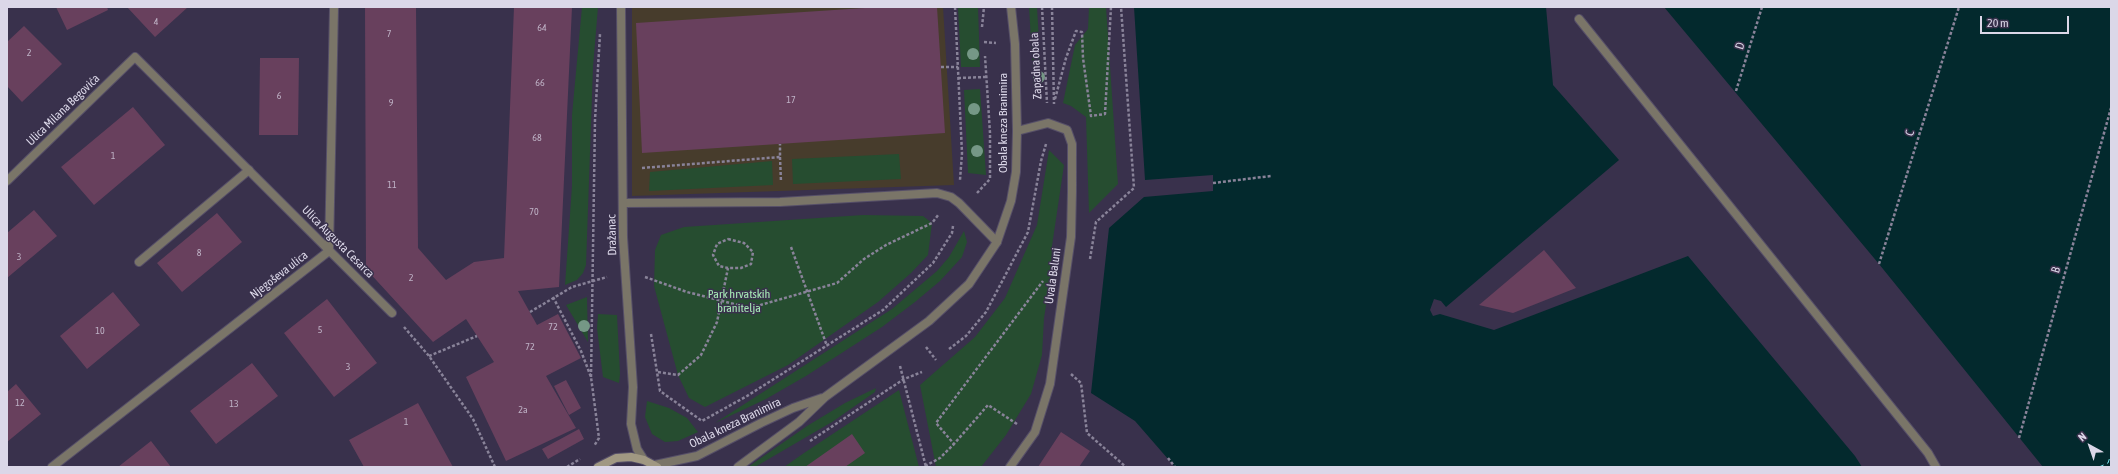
<!DOCTYPE html>
<meta charset="utf-8">
<style>
body{margin:0}
#map{position:relative;width:2118px;height:474px;overflow:hidden;background:#39314c;font-family:"Asap Condensed",sans-serif}
canvas{display:block}
.frame{position:absolute;inset:0;border:8px solid #dbd7e8;pointer-events:none}
.north{position:absolute;left:2070px;top:426px;width:40px;height:40px;-webkit-text-stroke:3px #39314c;paint-order:stroke;rotate:320deg;font-size:11px;font-weight:700;line-height:16px;text-align:center;color:#dbd7e8}
.north::after{content:'';display:block;margin:auto;width:14px;height:18px;background:#dbd7e8;clip-path:polygon(50% 0,100% 100%,50% 72%,0 100%)}
.scale{position:absolute;left:1980px;top:16px;width:89px;height:18px;box-sizing:border-box;border:2px solid #dbd7e8;border-top:0;padding-left:5px;font-size:12px;line-height:14px;white-space:nowrap;color:#dbd7e8;-webkit-text-stroke:3px #39314c;paint-order:stroke}
</style>
<div id="map">
<canvas width="2118" height="474"></canvas>
<div class="frame"></div>
<div class="north">N</div>
<div class="scale">20 m</div>
</div>
<script>
const ctx = document.querySelector('canvas').getContext('2d');
ctx.lineJoin = 'round';
function fillPath(path, color) { ctx.fillStyle = color; ctx.fill(path, 'evenodd'); }
const poly = rows => new Path2D(rows.map(r => 'M' + r).join(''));
function stroke(path, color, width, dash) { ctx.strokeStyle = color; ctx.lineWidth = width; ctx.lineCap = dash ? 'butt' : 'round'; ctx.setLineDash(dash || []); ctx.stroke(path); }
function label(font, color, halo, rows, align = 'center') {
  ctx.font = font + ' "Asap Condensed",sans-serif'; ctx.lineWidth = 3; ctx.setLineDash([]); ctx.textBaseline = 'middle'; ctx.strokeStyle = halo; ctx.fillStyle = color; for (const [text, x, y, turn = 0] of rows) {
    ctx.save(); ctx.translate(x, y); ctx.rotate((+turn || 0) * Math.PI / 180); ctx.textAlign = isNaN(turn) ? turn : align; if (halo) ctx.strokeText(text, 0, 0); ctx.fillText(text, 0, 0); ctx.restore();
  }
}
const commercial = poly([
 [632,7,943,7,954,185,632,196]
]);
const green = poly([
 [582,7,598,7,593,67,586,265,583,273,577,280,565,285,572,186,572,115],
 [958,7,978,7,980,67,961,67],
 [1029,7,1037,7,1042,91,1034,89],
 [1089,7,1106,7,1118,184,1089,213,1086,117,1071,106,1063,103,1075,45,1088,29],
 [980,89,986,175,968,173,964,90],
 [1049,150,1064,165,1052,246,1050,281,1044,318,1042,355,1031,394,1006,435,981,467,936,467,920,385,975,337,1005,298,1037,225],
 [899,154,901,179,793,184,792,159],
 [772,161,773,185,649,191,650,172],
 [863,215,923,216,932,223,928,255,911,273,878,302,788,365,705,407,689,398,678,375,654,286,655,250,661,235,684,227],
 [964,231,967,242,962,257,940,281,915,302,882,327,806,376,766,399,715,423,892,309,937,271,949,257],
 [587,297,588,342,566,305],
 [598,314,617,315,620,374,619,383,603,377,597,328],
 [876,388,875,392,832,422,755,467,748,467,807,426,845,403],
 [899,390,919,467,784,467,804,453],
 [647,401,669,408,687,418,698,432,678,441,665,442,652,434,645,417]
]);
const water = poly([
 [1134,7,1546,7,1553,85,1619,160,1446,307,1441,301,1434,299,1430,310,1433,316,1440,314,1494,330,1688,256,1855,456,1862,467,1175,467,1135,421,1091,393,1109,228,1144,197,1213,191,1213,175,1145,180],
 [1664,7,2111,7,2111,467,2043,467,1879,264]
]);
const ferry = poly([
 [2099,467,2108,463,2111,454]
]);
const building = poly([
 [56,7,107,7,108,10,67,30],
 [127,7,188,7,155,37],
 [365,7,416,7,418,248,446,280,474,262,504,258,514,7,572,7,559,287,518,291,537,325,558,314,581,358,546,376,576,428,506,461,466,377,494,362,466,319,433,342,366,269],
 [880,7,937,7,945,133,642,153,636,23],
 [24,26,62,64,22,102,7,86,7,42],
 [260,58,299,58,298,135,259,135],
 [133,107,165,145,94,205,61,167],
 [34,210,57,236,7,278,7,233],
 [217,213,242,242,182,292,157,263],
 [1544,250,1576,288,1513,313,1479,305],
 [113,292,140,325,87,369,60,336],
 [327,299,377,363,334,397,284,333],
 [252,363,278,396,216,444,190,411],
 [566,380,581,408,569,415,554,386],
 [16,384,41,414,7,442,7,392],
 [418,403,453,467,364,467,349,440],
 [579,429,584,439,548,459,542,449],
 [1061,432,1090,451,1079,467,1038,467],
 [852,434,865,453,845,467,805,467],
 [151,441,171,467,118,467]
]);
const path = poly([
 [955,7,962,153,960,180],
 [1042,7,1047,103],
 [1052,7,1054,104],
 [982,27,984,7],
 [984,42,996,43],
 [941,67,958,67],
 [958,78,986,77],
 [1736,91,1762,7],
 [1055,99,1066,58,1076,31,1082,32,1083,58,1091,116,1105,114,1111,7],
 [780,157,781,182],
 [642,168,780,157,780,144],
 [1213,183,1271,176],
 [977,193,990,179,990,133,985,56],
 [728,239,744,243,753,252,751,264,741,268,728,268,719,266,713,255,717,244,728,239],
 [791,247,827,346],
 [1090,259,1096,222,1134,188,1121,7],
 [1879,264,1959,7],
 [645,277,687,292,750,308,837,283,864,259,886,245,932,223,939,214],
 [553,297,581,351,591,377,599,438,594,446],
 [530,312,572,287,607,277],
 [404,327,429,356,473,419,495,467],
 [651,334,660,391,702,421,747,396,883,310,933,263,952,233,953,226],
 [926,347,936,360],
 [949,349,966,336,986,312,1028,232,1041,161,1046,144],
 [429,356,477,336],
 [900,366,926,467],
 [658,372,678,375,701,355,717,322,728,268],
 [1071,374,1081,383,1087,433,1126,467],
 [591,377,595,120,600,34],
 [1017,424,988,405,954,444,936,423,1043,281],
 [2019,438,2111,108],
 [810,441,904,379,922,372],
 [1168,458,1175,467],
 [925,466,940,458,954,444],
 [567,467,580,459]
]);
const service = poly([
 [1579,19,1928,453,1936,467],
 [623,203,780,202,937,193,951,197,959,203,997,242],
 [139,262,249,170]
]);
const minor = poly([
 [621,7,623,237,633,387,631,424,637,449,644,460],
 [7,181,135,57,392,313],
 [329,251,334,7],
 [655,465,697,456,761,423,793,408,822,398],
 [52,467,329,251],
 [738,467,799,422,825,397,929,321,969,284,997,242,1011,201,1016,172,1017,131,1015,44,1011,7],
 [1010,467,1035,432,1050,384,1071,237,1072,191,1072,144,1067,130,1048,123,1017,131]
]);
const secondary = poly([
 [598,467,616,458,631,457,644,460,657,467]
]);
const trees = [
 [973,54],
 [1039,77],
 [974,109],
 [977,151],
 [584,326]
];
const numberNames = [
 ["4",156,22],
 ["64",542,28],
 ["7",389,34],
 ["2",29,53],
 ["66",540,83],
 ["6",279,96],
 ["17",791,100],
 ["9",391,103],
 ["68",537,138],
 ["1",113,156],
 ["11",392,185],
 ["70",534,212],
 ["8",199,253],
 ["3",19,257],
 ["2",411,278],
 ["72",553,327],
 ["5",320,330],
 ["10",100,331],
 ["72",530,347],
 ["3",348,367],
 ["12",20,403],
 ["13",234,404],
 ["2a",523,410],
 ["1",406,422]
];
const streetNames = [
 ["D",1740,46,-73],
 ["Zapadna obala",1036,66,-93],
 ["Ulica Milana Begovića",63,110,-44],
 ["Obala kneza Branimira",1003,123,-90],
 ["C",1910,133,-73],
 ["Dražanac",612,235,-91],
 ["Ulica Augusta Cesarca",338,242,45],
 ["B",2056,270,-74],
 ["Njegoševa ulica",279,275,-38],
 ["Uvala Baluni",1053,276,-82],
 ["Obala kneza Branimira",735,423,-26]
];
const parkNames = [
 ["Park hrvatskih",739,294],
 ["branitelja",739,308]
];
fillPath(commercial, '#473c2c');
fillPath(green, '#264d30');
fillPath(water, '#03292d');
stroke(ferry, '#7ae4ef', 1, [5, 4]);
fillPath(building, '#68405d');
stroke(service, '#564f68', 10);
stroke(minor, '#564f68', 10);
stroke(secondary, '#564f68', 10);
stroke(path, '#898399', 2.5, [3, 2]);
stroke(service, '#7a7568', 8);
stroke(minor, '#7a7568', 8);
stroke(secondary, '#a09882', 8);
ctx.fillStyle = '#759786';
for (const [x, y] of trees) { ctx.beginPath(); ctx.arc(x, y, 6, 0, 2 * Math.PI); ctx.fill(); }
label('10px', '#beb1c5', null, numberNames);
label('12px', '#dbd7e8', '#39314c', streetNames);
label('12px', '#a6eab5', '#39314c', parkNames);
</script>
